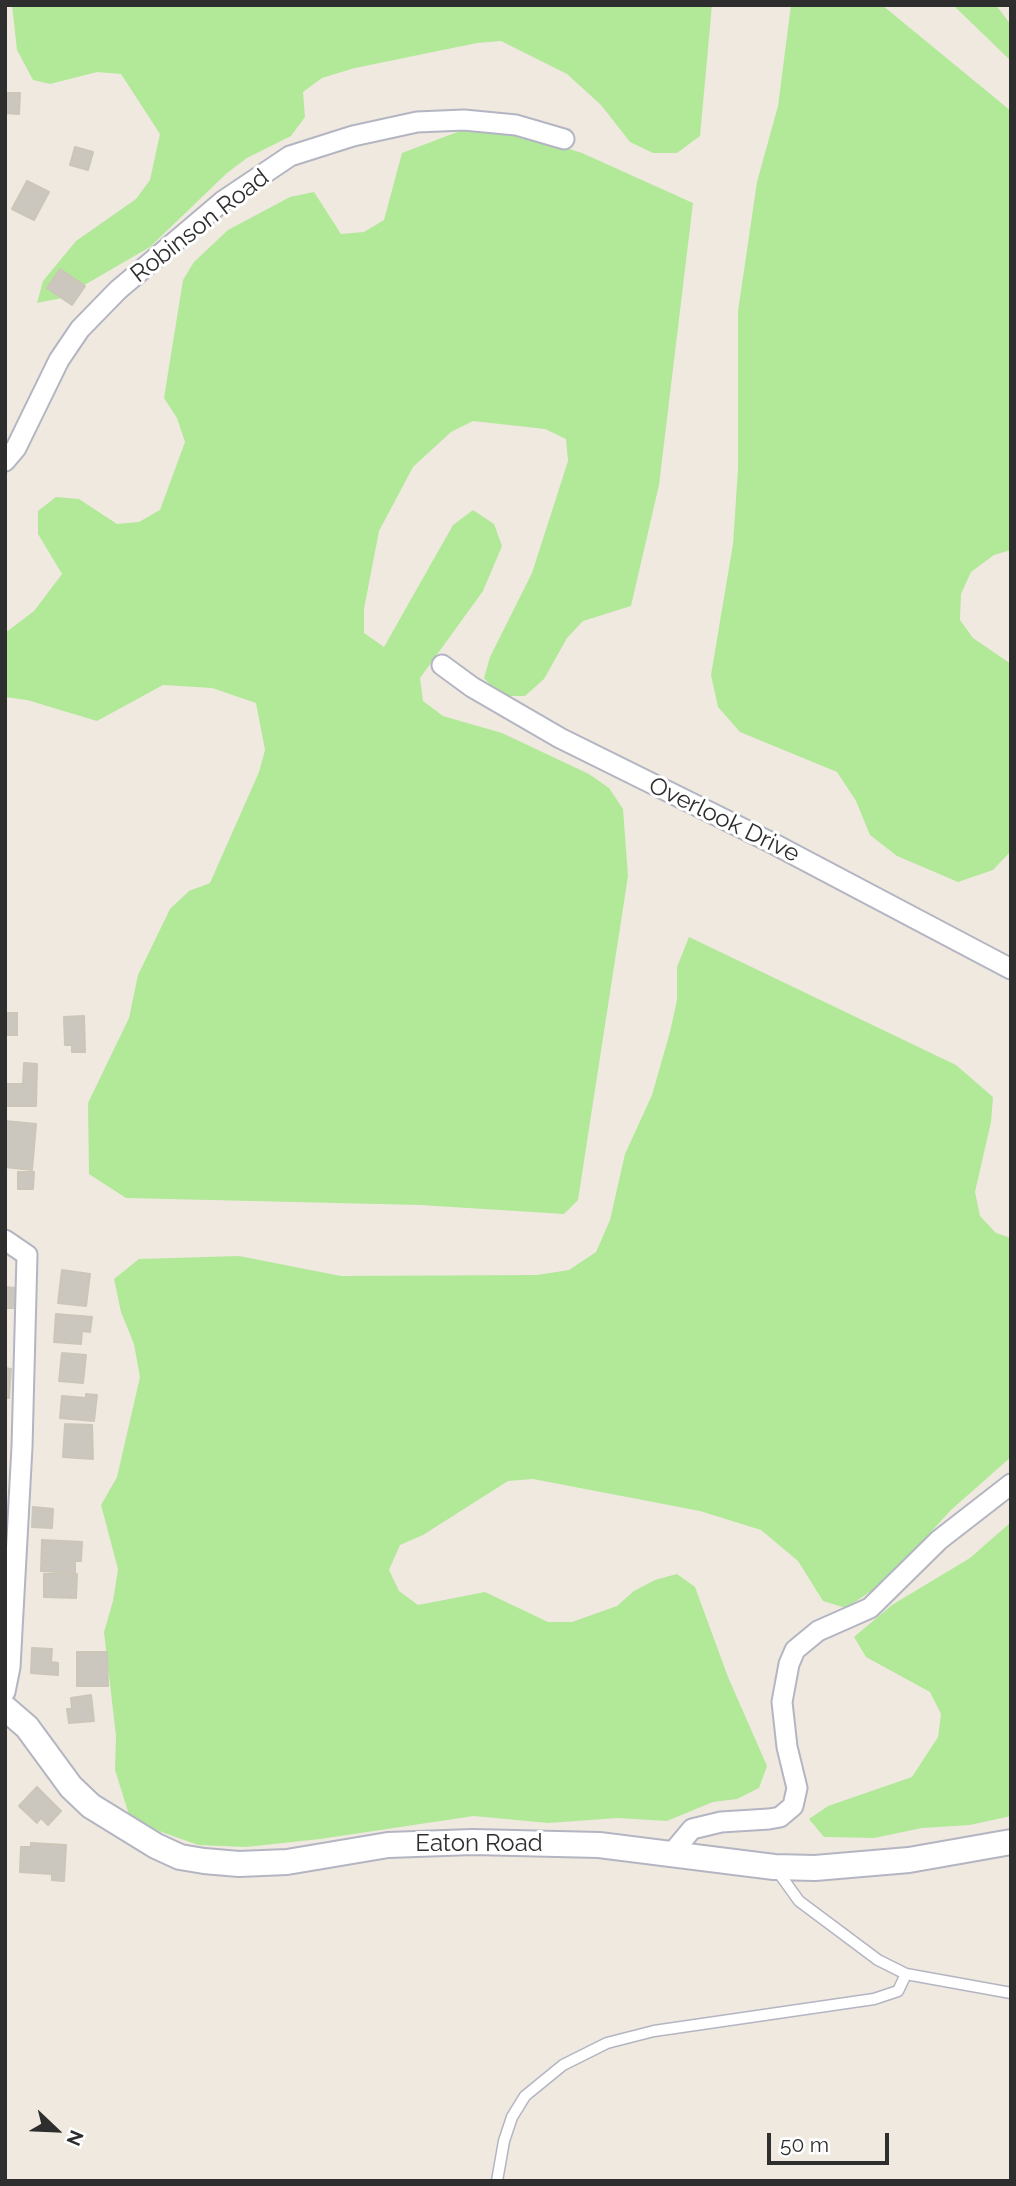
<!DOCTYPE html>
<style>
body{margin:0}
#map{position:relative;width:1016px;height:2186px;overflow:hidden;background:#f0e9e0;font-family:Raleway,sans-serif}
canvas{display:block}
.frame{position:absolute;inset:0;border:7px solid #2e2e2e;pointer-events:none}
.north{position:absolute;left:21px;top:2095px;width:70px;height:70px;-webkit-text-stroke:5px #fff;paint-order:stroke;rotate:113deg;font-size:19px;font-weight:700;line-height:28px;text-align:center;color:#2e2e2e}
.north::after{content:'';display:block;margin:auto;width:24px;height:32px;background:#2e2e2e;clip-path:polygon(50% 0,100% 100%,50% 72%,0 100%)}
.scale{position:absolute;left:767px;top:2133px;width:122px;height:32px;box-sizing:border-box;border:4px solid #2e2e2e;border-top:0;padding-left:9px;font-size:21px;line-height:24px;white-space:nowrap;color:#2e2e2e;-webkit-text-stroke:5px #fff;paint-order:stroke}
</style>
<div id="map">
<canvas width="1016" height="2186"></canvas>
<div class="frame"></div>
<div class="north">N</div>
<div class="scale">50 m</div>
</div>
<script>
const ctx = document.querySelector('canvas').getContext('2d');
ctx.lineJoin = 'round';
function fillPath(path, color) { ctx.fillStyle = color; ctx.fill(path, 'evenodd'); }
const poly = rows => new Path2D(rows.map(r => 'M' + r).join(''));
function stroke(path, color, width, dash) { ctx.strokeStyle = color; ctx.lineWidth = width; ctx.lineCap = dash ? 'butt' : 'round'; ctx.setLineDash(dash || []); ctx.stroke(path); }
function label(font, color, halo, rows, align = 'center') {
  ctx.font = font + ' Raleway,sans-serif'; ctx.lineWidth = 6; ctx.setLineDash([]); ctx.textBaseline = 'middle'; ctx.strokeStyle = halo; ctx.fillStyle = color; for (const [text, x, y, turn = 0] of rows) {
    ctx.save(); ctx.translate(x, y); ctx.rotate((+turn || 0) * Math.PI / 180); ctx.textAlign = isNaN(turn) ? turn : align; if (halo) ctx.strokeText(text, 0, 0); ctx.fillText(text, 0, 0); ctx.restore();
  }
}
const green = poly([
 [12,5,712,5,700,136,677,153,653,153,630,142,601,105,567,74,501,41,477,43,355,68,322,78,303,92,305,117,291,136,247,158,227,173,150,247,62,298,37,303,43,281,76,241,136,199,150,180,160,134,121,74,97,72,50,84,33,80,17,50],
 [791,5,882,5,1011,111,1011,550,994,555,971,572,961,594,960,620,973,638,1011,664,1011,851,993,870,958,882,897,856,870,835,856,801,837,772,740,732,718,707,711,675,733,544,738,469,738,311,757,182,778,106],
 [953,5,996,5,1011,25,1011,61],
 [468,128,515,131,582,153,693,203,659,485,631,606,583,621,567,638,544,679,525,696,500,696,484,678,490,657,532,573,568,461,566,439,545,429,473,421,451,432,413,467,379,531,364,609,364,633,384,647,453,525,473,510,494,524,502,546,483,591,420,678,423,701,443,716,502,733,589,774,609,788,623,809,628,876,578,1200,564,1214,420,1205,126,1198,89,1174,88,1103,129,1018,138,975,170,909,189,891,210,883,259,772,265,750,256,703,212,688,163,685,97,721,27,700,5,697,5,633,34,611,62,574,38,534,38,511,56,497,79,499,117,524,139,522,160,510,185,442,177,418,164,398,183,280,194,262,228,230,290,197,314,192,341,234,364,232,384,220,402,153],
 [689,937,956,1065,993,1097,991,1122,975,1192,980,1216,996,1233,1011,1238,1011,1457,951,1510,886,1581,846,1608,823,1601,798,1561,761,1530,700,1511,533,1479,508,1481,423,1535,400,1545,389,1570,399,1591,418,1605,485,1592,548,1622,572,1622,617,1606,634,1591,655,1580,677,1574,695,1587,728,1677,767,1766,759,1788,737,1799,713,1802,667,1821,618,1818,548,1823,474,1816,320,1839,246,1847,198,1845,131,1821,115,1770,116,1736,104,1632,113,1601,118,1569,101,1505,117,1477,140,1377,134,1344,121,1312,114,1279,139,1259,239,1256,341,1276,537,1275,569,1270,596,1252,610,1220,625,1154,652,1095,670,1032,677,1000,677,967],
 [1011,1522,1011,1816,970,1825,922,1828,874,1838,824,1837,809,1819,828,1806,912,1777,938,1737,941,1714,930,1692,866,1657,854,1637,892,1605,970,1558]
]);
const building = poly([
 [5,93,20,93,19,114,5,113,5,93],
 [75,147,93,152,88,170,70,165,75,147],
 [27,181,49,192,34,220,12,209,27,181],
 [60,269,85,286,72,305,47,288,60,269],
 [5,1013,17,1013,17,1035,5,1035,5,1013],
 [84,1016,85,1052,72,1052,72,1045,65,1045,64,1017,84,1016],
 [24,1063,37,1064,36,1106,5,1106,5,1084,23,1084,24,1063],
 [5,1121,36,1124,32,1170,5,1167,5,1121],
 [18,1172,34,1172,33,1189,18,1189,18,1172],
 [62,1270,90,1274,86,1306,58,1303,62,1270],
 [5,1287,16,1288,15,1308,5,1308,5,1287],
 [56,1314,92,1317,90,1332,82,1331,81,1344,54,1342,56,1314],
 [62,1353,86,1355,83,1383,59,1381,62,1353],
 [5,1368,11,1369,9,1398,5,1398,5,1368],
 [86,1394,97,1395,94,1421,60,1418,62,1396,86,1398,86,1394],
 [65,1424,92,1425,93,1459,63,1457,65,1424],
 [33,1507,53,1509,52,1528,32,1527,33,1507],
 [42,1540,82,1542,81,1561,75,1561,75,1573,41,1571,42,1540],
 [44,1574,77,1574,76,1598,44,1597,44,1574],
 [32,1648,52,1649,51,1662,58,1663,58,1675,31,1673,32,1648],
 [77,1652,107,1652,108,1686,77,1686,77,1652],
 [91,1695,94,1721,69,1723,67,1709,72,1709,71,1698,91,1695],
 [37,1787,61,1811,48,1825,41,1818,37,1823,19,1806,37,1787],
 [31,1843,66,1845,64,1881,52,1880,52,1874,20,1872,21,1847,31,1847,31,1843]
]);
const service = poly([
 [776,1869,799,1901,878,1960,906,1974,1011,1993],
 [497,2181,504,2141,512,2117,525,2096,563,2065,607,2043,654,2031,874,1999,898,1991,906,1974]
]);
const minor = poly([
 [5,461,16,448,59,360,80,329,118,290,223,201,290,156,353,136,417,122,464,120,516,125,564,139],
 [442,665,472,687,560,738,774,844,1011,969],
 [5,1240,27,1255,22,1447,10,1667,5,1692],
 [672,1853,692,1829,721,1822,769,1819,780,1817,793,1806,797,1788,787,1747,782,1702,789,1664,795,1650,818,1631,870,1608,939,1540,1011,1484]
]);
const tertiary = poly([
 [5,1708,27,1727,71,1787,91,1806,156,1846,180,1857,204,1861,239,1864,287,1862,388,1845,473,1842,599,1845,774,1867,815,1868,909,1860,1011,1842]
]);
const streetNames = [
 ["Robinson Road",200,226,-38],
 ["Overlook Drive",724,820,26],
 ["Eaton Road",479,1844]
];
fillPath(green, '#b1e999');
fillPath(building, '#cbc7be');
stroke(building, '#ccc6b9', 2);
stroke(service, '#b4b5c2', 13);
stroke(minor, '#b4b5c2', 23);
stroke(tertiary, '#b4b5c2', 28);
stroke(service, '#fff', 10);
stroke(minor, '#fff', 19);
stroke(tertiary, '#fff', 24);
label('24px', '#2e2e2e', '#fff', streetNames);
</script>
